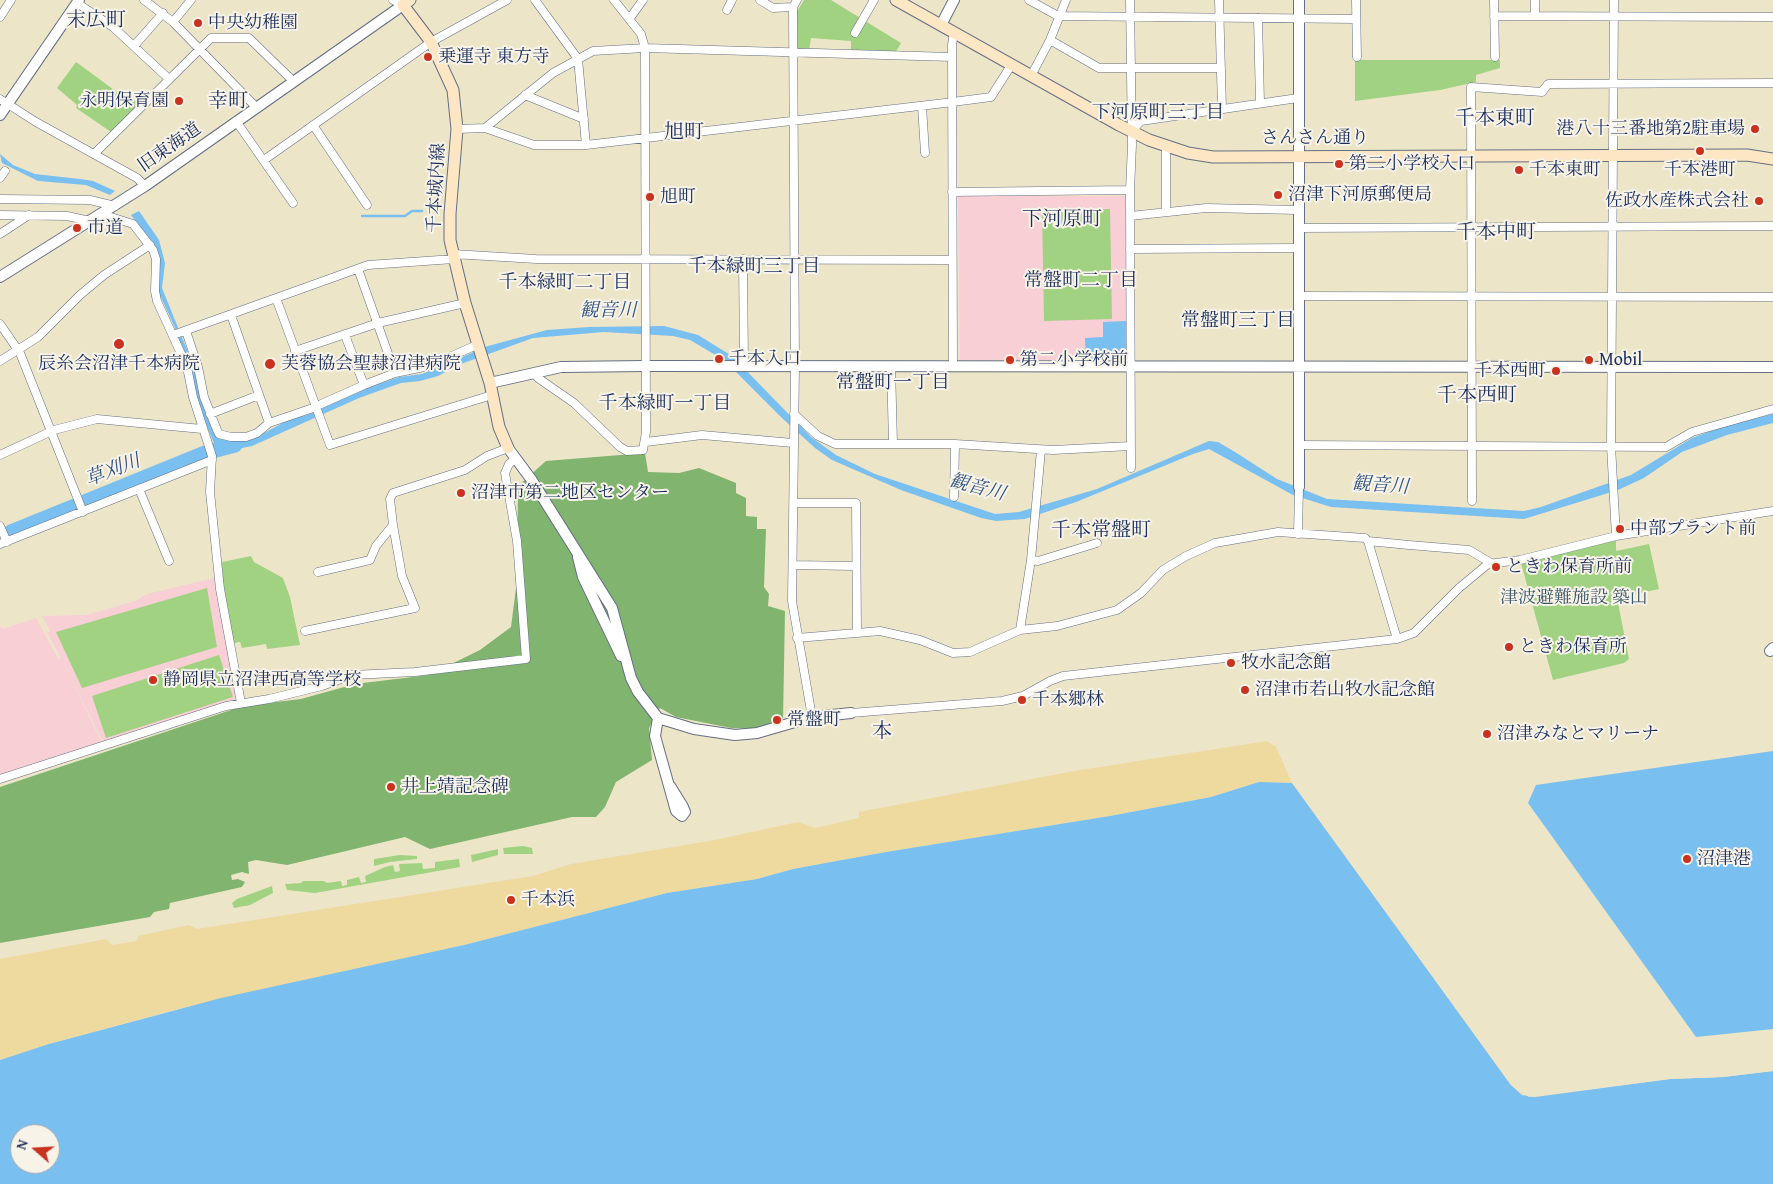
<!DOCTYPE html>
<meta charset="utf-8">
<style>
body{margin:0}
#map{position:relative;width:1773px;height:1184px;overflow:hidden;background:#ede5c8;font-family:"Gentium Book Plus",serif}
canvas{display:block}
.north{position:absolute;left:10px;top:1124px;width:50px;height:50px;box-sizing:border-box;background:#f7f3e8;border:1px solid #9fa5b1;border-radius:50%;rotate:289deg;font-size:14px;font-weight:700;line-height:20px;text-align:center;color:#1b2f5e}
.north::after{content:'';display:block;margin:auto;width:18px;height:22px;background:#c8321e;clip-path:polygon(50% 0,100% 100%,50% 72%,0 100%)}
</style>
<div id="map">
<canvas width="1773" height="1184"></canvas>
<div class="north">N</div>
</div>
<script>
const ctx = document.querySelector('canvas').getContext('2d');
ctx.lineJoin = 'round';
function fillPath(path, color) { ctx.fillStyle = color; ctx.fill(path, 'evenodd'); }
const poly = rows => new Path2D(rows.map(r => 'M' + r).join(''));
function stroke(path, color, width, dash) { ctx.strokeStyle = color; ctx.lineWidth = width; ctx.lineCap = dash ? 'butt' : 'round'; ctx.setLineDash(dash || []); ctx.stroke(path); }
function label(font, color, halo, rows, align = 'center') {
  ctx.font = font + ' "Gentium Book Plus","Noto Serif JP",serif'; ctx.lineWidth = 4; ctx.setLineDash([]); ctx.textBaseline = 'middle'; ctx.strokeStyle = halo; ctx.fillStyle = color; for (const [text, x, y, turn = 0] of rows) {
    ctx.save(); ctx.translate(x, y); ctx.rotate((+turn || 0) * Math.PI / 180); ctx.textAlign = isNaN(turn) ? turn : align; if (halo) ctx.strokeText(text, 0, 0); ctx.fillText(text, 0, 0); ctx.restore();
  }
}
const built = poly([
 [958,196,1127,196,1128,357,1124,361,960,360],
 [214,578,237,695,233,700,103,742,63,663,102,743,0,775,0,626,3,629,36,618,59,660,61,658,47,633,50,631,42,616,87,615,135,601,147,594]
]);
const green = poly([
 [804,0,831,0,901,43,894,55,851,52,851,41,811,38,809,51,795,51,796,13],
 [1355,60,1500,60,1500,68,1476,75,1476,82,1440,90,1355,101],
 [76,62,121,95,128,99,132,98,138,104,111,132,76,108,77,105,57,88],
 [1110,209,1112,319,1044,321,1042,210],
 [1616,540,1616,551,1649,544,1659,589,1617,598,1629,659,1624,663,1553,680,1521,563],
 [251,556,254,562,283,578,290,597,300,645,267,649,266,644,242,648,240,642,234,643,223,584,222,562],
 [207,588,217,647,82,688,56,632],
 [219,655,233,697,106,738,92,696],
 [523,846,532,848,533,854,504,854,503,848],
 [498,849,498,855,472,862,471,855],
 [400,855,417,856,417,859,390,862,374,866,374,859],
 [459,859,460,867,315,893,287,890,285,884,301,883,303,881,324,881,327,883,341,881,342,886,347,885,347,880,359,877,361,883,366,882,365,876,385,867,393,865,395,872,400,871,399,864,422,863,423,869,435,868,435,862],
 [272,886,273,893,250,905,234,908,232,903,237,899]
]);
const forest = poly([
 [645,453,648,472,679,473,699,468,736,483,736,493,746,498,746,516,757,517,757,529,766,529,764,587,769,594,768,606,785,611,783,720,757,729,731,728,676,717,660,708,649,728,652,760,616,782,605,807,596,817,572,817,430,849,405,837,287,865,256,860,248,862,249,874,242,872,231,875,232,880,238,879,245,882,242,887,170,903,169,909,154,912,150,917,0,943,0,787,243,706,301,699,355,684,429,675,480,650,511,627,517,580,518,486,546,461]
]);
const sand = poly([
 [1267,741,1276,747,1292,783,1259,782,1211,797,1110,816,886,852,793,869,757,879,667,893,464,945,174,1010,49,1044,0,1060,0,959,106,939,112,945,137,941,138,936,189,925,197,929,533,876,571,864,715,840,798,822,815,828,859,818,859,812,1074,771]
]);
const water = poly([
 [0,154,13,165,35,174,80,179,93,181,115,191,110,195,86,185,38,181,2,163],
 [139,211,159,240,165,263,162,288,192,362,206,413,217,438,237,441,255,438,290,419,307,415,367,388,399,377,422,374,488,346,547,330,589,327,664,326,698,335,732,356,811,437,836,455,875,474,995,514,1019,512,1097,489,1209,441,1218,442,1235,452,1277,479,1327,499,1524,511,1541,507,1631,475,1692,438,1727,425,1773,414,1773,423,1727,435,1682,452,1644,478,1618,490,1524,519,1331,507,1293,495,1209,449,1193,454,1076,502,1025,519,996,521,981,518,901,490,832,460,815,448,782,418,724,360,690,340,673,336,604,332,533,338,458,365,438,376,420,381,401,383,359,398,252,446,218,453,197,402,175,328,159,293,156,247,131,215],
 [1126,321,1126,357,1123,360,1086,359,1085,338,1103,337,1103,322],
 [1773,751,1773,1029,1696,1037,1528,803,1536,785],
 [1259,782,1292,783,1511,1085,1529,1097,1670,1079,1723,1077,1773,1071,1773,1184,0,1184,0,1060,49,1044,221,998,464,945,667,893,757,879,793,869,886,852,1110,816,1211,797],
 [20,1134,50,1134,50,1164,20,1164]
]);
const pier = poly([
 [1291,781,1294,782,1513,1084,1523,1093,1535,1095,1670,1076,1723,1074,1773,1068,1773,1071,1723,1077,1670,1079,1535,1097,1522,1095,1511,1085]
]);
const stream = poly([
 [362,216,405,216,412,211,422,211]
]);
const river = poly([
 [11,532,205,453,235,445]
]);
const minor = poly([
 [144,0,173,22,256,107],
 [393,0,403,5],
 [535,0,578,59,586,145],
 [760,0,773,8,793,7],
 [797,0,793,7,795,366,792,601,812,717],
 [1029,0,1058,16,1356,19],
 [1130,0,1132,145,1130,190,1131,468],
 [1219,0,1222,109],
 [1356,0,1357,57],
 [1494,0,1495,57],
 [1614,0,1611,446,1616,536],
 [77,3,113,27,169,79],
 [727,10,732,0],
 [1494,16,1773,17],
 [1535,16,1535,0],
 [0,17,11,0],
 [630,18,643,0],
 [1258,18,1260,103],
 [173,22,191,0],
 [855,33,874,0],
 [1050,40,1099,68,1221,68],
 [134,46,163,13],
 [1032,74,1050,40,1066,0],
 [525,95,584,119],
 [0,99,36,122,137,178,145,186],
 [922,106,925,153],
 [236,121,293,203],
 [313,125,367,205],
 [485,128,553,73,593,51,645,48,952,57],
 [457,129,485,128,534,145,586,145,945,103,991,97,1012,64],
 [1132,131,1141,121,1298,98],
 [94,154,211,38,249,38,293,81],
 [264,160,431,42,507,0],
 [0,178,5,171],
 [952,192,1130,190],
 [0,199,90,200,115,206],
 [1166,212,1166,146],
 [101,214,133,224,153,250,156,259,155,291,157,301,187,367,193,397,212,456,210,492,220,589,241,703],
 [0,215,67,216,90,221],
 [1130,216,1206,208,1298,210],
 [1298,228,1773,226],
 [0,234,29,215],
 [1130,249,1298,248],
 [453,254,536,259,952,260],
 [743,259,744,365],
 [358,269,395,373],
 [1298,296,1773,297],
 [276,298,330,445,492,395],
 [231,315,269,423],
 [0,324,20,353,83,512],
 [186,331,198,367,204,397,217,430,219,434,231,437,246,437,257,433,269,423,310,409,364,385,395,373,429,366,479,344],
 [173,335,368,265,454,259],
 [345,335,364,385],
 [295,351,378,323,465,303],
 [0,361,38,337,80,295,104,275,150,245],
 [891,367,893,443],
 [953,367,952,45,954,32],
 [534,372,538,378,574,403,620,447,627,451,643,450,646,432,645,48,641,34,614,0],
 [210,414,259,395],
 [794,414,818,436,835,444,955,444,1053,450,1131,446],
 [646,442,702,435,793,443],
 [1299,445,1666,447,1692,432,1773,409],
 [0,455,54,430,97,419,202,429],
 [139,489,169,561],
 [954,497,955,444],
 [1472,501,1471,87,1542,92,1548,84,1773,83],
 [794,503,856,503,857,632],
 [0,526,7,542],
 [1298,534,1299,487],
 [1368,541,1397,639],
 [0,544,212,460],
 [1031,560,1038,561,1097,543],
 [793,565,856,566],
 [318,572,370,560,376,546,393,525],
 [1020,630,1031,560,1041,450],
 [305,631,415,608,402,576,393,525,390,499,393,493,465,470,487,456,508,448],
 [797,638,880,631,920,640,953,653,970,652,1020,630,1057,626,1117,610,1141,593,1163,570,1186,556,1215,543,1278,532,1365,538,1368,541,1409,545,1469,550,1491,563],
 [851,713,1002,701,1023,696,1050,681,1063,676,1397,639,1414,633,1459,588,1488,564,1520,560,1616,536,1773,511],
 [0,779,226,706,269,699,322,686,352,675,415,672,526,659,517,541,505,473,509,464,516,458]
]);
const tertiary = poly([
 [941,25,954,0],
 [0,115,79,0],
 [0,277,145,186,403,5],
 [490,383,561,367,646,366,1773,367],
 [508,448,531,479,612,608,631,678,638,692,658,718,694,729,735,735,757,733,812,717,851,713],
 [1299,487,1299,0],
 [578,557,583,577,621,656],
 [1770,651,1773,648],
 [658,718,655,736,676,811,682,816,685,812,683,807,670,786]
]);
const secondary = poly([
 [410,0,403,5,431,42,453,90,457,129,450,214,450,240,465,303,490,383,499,427,508,448],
 [896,0,1119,125,1149,140,1188,153,1213,157,1747,155,1773,159]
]);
const markers = [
 [198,23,5,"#c8321e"],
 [428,57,5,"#c8321e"],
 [179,101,5,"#c8321e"],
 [1755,129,5,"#c8321e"],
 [1700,151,5,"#c8321e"],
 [1339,164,5,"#c8321e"],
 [1519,170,5,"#c8321e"],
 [1278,195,5,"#c8321e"],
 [650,197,5,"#c8321e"],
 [1759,201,5,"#c8321e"],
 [77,228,5,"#c8321e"],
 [119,344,6,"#c8321e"],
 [719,359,5,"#c8321e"],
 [1010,360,5,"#c8321e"],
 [1589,360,5,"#c8321e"],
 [270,364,6,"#c8321e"],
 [1556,371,5,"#c8321e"],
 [461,493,5,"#c8321e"],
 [1620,529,5,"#c8321e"],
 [1496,567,5,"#c8321e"],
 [1509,647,5,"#c8321e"],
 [1231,663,5,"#c8321e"],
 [153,680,5,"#c8321e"],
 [1245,690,5,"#c8321e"],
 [1022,700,5,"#c8321e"],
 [777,720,5,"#c8321e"],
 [1487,734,5,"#c8321e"],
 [391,787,5,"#c8321e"],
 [1687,859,5,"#c8321e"],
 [511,900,5,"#c8321e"]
];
const poiNames = [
 ["中央幼稚園",208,23],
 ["乗運寺 東方寺",438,57],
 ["永明保育園",169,101,"right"],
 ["港八十三番地第2駐車場",1745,129,"right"],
 ["第二小学校入口",1349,164],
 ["千本東町",1529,170],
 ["千本港町",1700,170,"center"],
 ["沼津下河原郵便局",1288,195],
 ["旭町",660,197],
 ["佐政水産株式会社",1749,201,"right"],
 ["市道",87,228],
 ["千本入口",729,359],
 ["第二小学校前",1020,360],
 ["Mobil",1599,360],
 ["辰糸会沼津千本病院",119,364,"center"],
 ["芙蓉協会聖隷沼津病院",281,364],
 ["千本西町",1546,371,"right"],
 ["沼津市第二地区センター",471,493],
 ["中部プラント前",1630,529],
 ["ときわ保育所前",1506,567],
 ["ときわ保育所",1519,647],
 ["牧水記念館",1241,663],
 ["静岡県立沼津西高等学校",163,680],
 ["沼津市若山牧水記念館",1255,690],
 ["千本郷林",1032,700],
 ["常盤町",787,720],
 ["沼津みなとマリーナ",1497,734],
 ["井上靖記念碑",401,787],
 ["沼津港",1697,859],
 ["千本浜",521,900]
];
const streetNames = [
 ["さんさん通り",1315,138],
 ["旧東海道",170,148,-35],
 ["千本城内線",437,188,-87]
];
const parkNames = [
 ["津波避難施設 築山",1574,598]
];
const neighbourhoodNames = [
 ["下河原町三丁目",1158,113],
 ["千本緑町三丁目",754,267],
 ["常盤町二丁目",1081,281],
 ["千本緑町二丁目",565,283],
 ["常盤町三丁目",1238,321],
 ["常盤町一丁目",893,383],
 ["千本緑町一丁目",665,404]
];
const waterNames = [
 ["観音川",608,311],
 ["草刈川",113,471,-21],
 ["観音川",1380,486,4],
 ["観音川",977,488,15]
];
const quarterNames = [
 ["末広町",96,21],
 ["幸町",228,102],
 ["千本東町",1495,119],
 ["旭町",684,133],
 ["下河原町",1062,220],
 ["千本中町",1496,233],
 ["千本西町",1477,396],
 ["千本常盤町",1101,531],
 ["本",882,732]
];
fillPath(built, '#f7cfd5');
fillPath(green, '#a1d281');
fillPath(forest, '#80b46f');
fillPath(sand, '#eeda9e');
fillPath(water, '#79bff0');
fillPath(pier, '#ede5c8');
stroke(stream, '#79bff0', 2.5);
stroke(river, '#79bff0', 15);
stroke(minor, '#646f83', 9);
stroke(tertiary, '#646f83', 12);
stroke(secondary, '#646f83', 13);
stroke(minor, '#fff', 8);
stroke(tertiary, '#fff', 10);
stroke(secondary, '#fce6c4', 11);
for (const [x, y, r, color] of markers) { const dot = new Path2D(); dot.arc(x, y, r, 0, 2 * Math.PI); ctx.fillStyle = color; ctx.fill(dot); stroke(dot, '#f7f3e8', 2); }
label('18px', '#1b2f5e', '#f7f3e8', poiNames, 'left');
label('18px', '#1b2f5e', '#f7f3e8', streetNames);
label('18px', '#3c5867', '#f7f3e8', parkNames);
label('19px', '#1b2f5e', '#f7f3e8', neighbourhoodNames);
label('italic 19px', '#325382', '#f7f3e8', waterNames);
label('20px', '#1b2f5e', '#f7f3e8', quarterNames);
</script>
